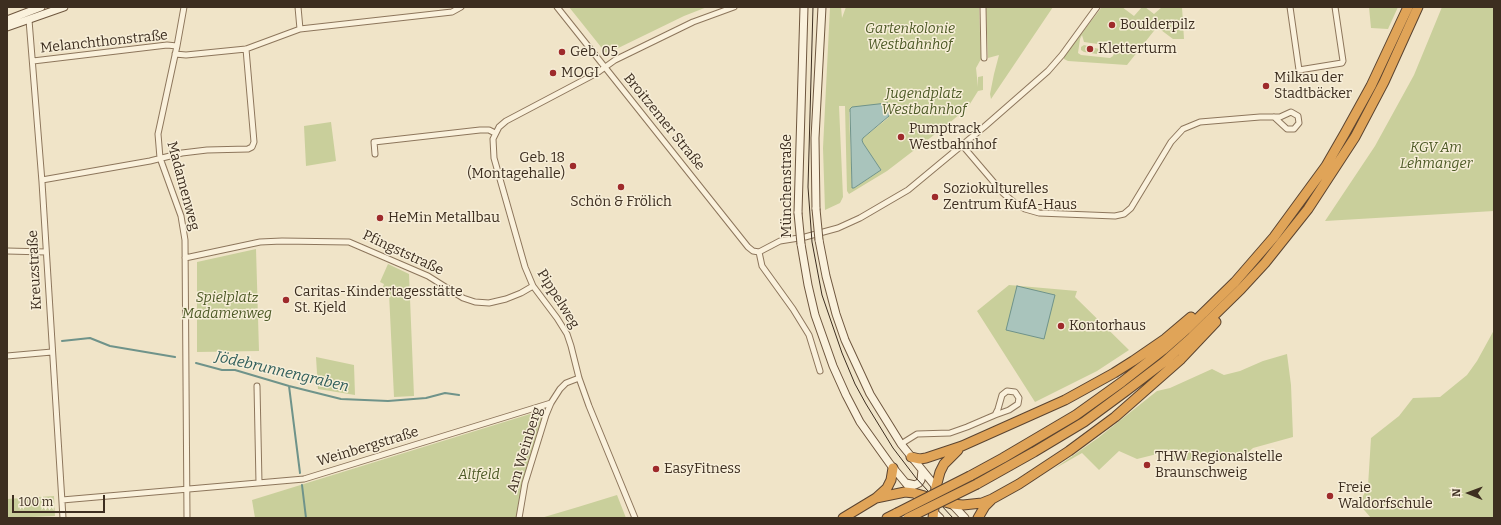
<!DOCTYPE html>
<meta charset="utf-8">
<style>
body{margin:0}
#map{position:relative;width:1501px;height:525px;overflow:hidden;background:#f0e4c8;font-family:Bitter,serif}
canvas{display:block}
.frame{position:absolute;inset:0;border:8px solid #3d2e20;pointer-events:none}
.north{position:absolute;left:1449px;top:473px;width:40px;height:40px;-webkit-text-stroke:3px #f7eed8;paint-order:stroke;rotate:271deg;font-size:11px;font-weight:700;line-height:16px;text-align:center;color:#3d2e20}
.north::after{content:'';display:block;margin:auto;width:14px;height:18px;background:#3d2e20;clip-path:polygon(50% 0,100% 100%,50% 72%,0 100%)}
.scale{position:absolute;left:12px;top:495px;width:93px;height:18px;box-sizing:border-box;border:2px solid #3d2e20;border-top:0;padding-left:5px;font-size:12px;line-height:14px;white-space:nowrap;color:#3d2e20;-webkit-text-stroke:3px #f7eed8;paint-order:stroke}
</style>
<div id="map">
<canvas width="1501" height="525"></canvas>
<div class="frame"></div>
<div class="north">N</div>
<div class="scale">100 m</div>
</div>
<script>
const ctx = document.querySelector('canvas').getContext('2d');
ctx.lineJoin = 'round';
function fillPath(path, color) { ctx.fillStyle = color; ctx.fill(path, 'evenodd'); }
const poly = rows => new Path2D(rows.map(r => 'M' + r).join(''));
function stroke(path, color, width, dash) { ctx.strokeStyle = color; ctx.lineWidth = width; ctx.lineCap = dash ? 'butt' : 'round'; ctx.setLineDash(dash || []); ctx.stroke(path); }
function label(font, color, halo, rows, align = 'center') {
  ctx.font = font + ' Bitter,serif'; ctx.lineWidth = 3; ctx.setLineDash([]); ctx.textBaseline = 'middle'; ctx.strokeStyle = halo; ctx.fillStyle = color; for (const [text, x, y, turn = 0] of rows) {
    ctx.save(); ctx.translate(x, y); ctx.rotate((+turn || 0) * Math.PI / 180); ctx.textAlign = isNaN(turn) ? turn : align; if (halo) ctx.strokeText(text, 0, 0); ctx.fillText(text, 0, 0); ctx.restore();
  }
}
const green = poly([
 [569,7,707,7,684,16,608,53,605,52],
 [830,7,841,7,842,18,846,7,979,7,981,59,976,68,978,87,978,77,983,76,983,90,978,91,968,107,947,125,887,171,849,194,847,191,845,106,839,106,843,197,840,203,825,210,823,148],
 [887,103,889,106,888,118,863,138,862,140,863,143,881,170,854,188,852,188,849,112],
 [986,7,1053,7,991,99,990,94,994,74,999,55,988,58],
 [1102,7,1122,7,1134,16,1142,7,1145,7,1154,14,1162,7,1182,7,1184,39,1173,39,1157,27,1127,65,1068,61,1064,59,1064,56],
 [1082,35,1084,42,1112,46,1116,49,1113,56,1110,58,1081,55,1078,53,1080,39],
 [1369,7,1398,7,1388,29,1371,28],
 [1442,7,1494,7,1494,211,1325,221,1375,146,1414,75],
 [1084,45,1099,49,1097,54,1084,52,1081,50,1081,47],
 [331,122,336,161,306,166,304,126],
 [256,249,259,351,197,352,197,262],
 [388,264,409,274,414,396,394,397,389,293,381,293,384,284,380,282],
 [1009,285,1077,291,1075,297,1129,350,1097,371,1035,402,977,311],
 [1494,330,1494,518,1371,518,1359,504,1368,486,1371,438,1399,416,1413,398,1440,397,1467,375,1477,361],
 [1287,354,1291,385,1293,437,1253,448,1243,457,1171,461,1169,451,1137,459,1119,451,1099,470,1082,453,1054,469,1098,438,1157,391,1170,388,1212,369,1224,375,1240,371,1263,361],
 [316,357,354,365,355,395,318,389],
 [543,410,545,413,522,483,517,518,255,518,252,500],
 [617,495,626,518,541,518,578,507],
 [54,496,55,516,7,518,7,499]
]);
const water = poly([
 [887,103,889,104,889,116,863,138,862,140,863,143,881,170,854,188,852,188,850,109,852,107,887,103],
 [1017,286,1055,295,1044,339,1006,330,1017,286]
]);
const stream = poly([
 [62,341,90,338,110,346,175,357],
 [196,363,222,370,235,370,289,386,341,399,388,401,426,398,445,393,459,395],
 [289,386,300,473],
 [302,485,306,518]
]);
const minor = poly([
 [184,7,177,46,158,134,160,158,181,216,185,240,187,518],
 [298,7,300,29],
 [557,7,748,247,753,251,759,252,780,241,805,237,838,228,860,218,908,190,984,127,1048,71,1062,55,1097,7],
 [983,7,984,58],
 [1290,7,1299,70,1342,63,1343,61,1335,7],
 [29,20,42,182,63,518],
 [175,54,186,55,246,49,300,29,452,12,461,7],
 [33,61,167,45,177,46],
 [962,145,1003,193,1016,204,1025,209,1039,213,1115,216,1124,214,1131,208,1171,142,1183,129,1200,122,1260,117,1280,117,1291,112,1298,116,1299,123,1294,129,1287,129,1274,117],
 [375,154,374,142,480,130,489,130,495,133],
 [42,180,150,161,182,153,207,150,248,149,252,147,254,142,246,49],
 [7,251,46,252],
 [759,252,762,266,793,309,809,335,820,371],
 [185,258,260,242,282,241,349,242,428,276,463,298,475,302,489,303,506,299,521,293,533,286],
 [7,356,52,352],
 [257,386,259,483],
 [901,444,917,434,950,433,967,427,995,415,998,409,1002,395,1007,391,1015,392,1019,398,1018,404,1009,410,995,415],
 [62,500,304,479,551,403],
 [519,518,525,483,546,415,551,403,560,389,566,383,579,378],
 [635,518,589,406,579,378,571,346,567,334,557,318,533,286,525,267,494,158,493,139,499,127,506,121,597,73,615,60,693,22,734,7]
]);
const secondary = poly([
 [7,20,41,7],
 [7,27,64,7],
 [816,209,815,138,822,7],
 [798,213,804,7],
 [819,240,826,276,836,314,845,340,870,394,901,444,936,487,965,518],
 [801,244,808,285,815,315,833,366,846,395,860,422,890,464,914,493,940,518],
 [906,483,915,485,919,483,921,480,922,470]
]);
const motorway = poly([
 [911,457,920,459,926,458,962,446,1065,400,1114,373,1133,361,1165,339,1191,317],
 [970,476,1003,458,1076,415,1122,382,1163,350,1188,328,1235,282,1274,237,1326,166,1345,133,1371,86,1408,7],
 [977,484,1034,452,1084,422,1126,391,1164,362,1192,337,1241,289,1265,263,1308,209,1355,137,1384,82,1418,7],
 [876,498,905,492,914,493,952,504,963,505,982,503,992,499,1019,484,1069,451,1115,417,1181,359,1216,322],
 [843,518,876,498,887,488,891,480,893,468],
 [887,518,897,513],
 [933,518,936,487,940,472,944,464,958,450],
 [978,518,985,506,991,500]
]);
const tram = poly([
 [813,7,808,187,812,242,822,295,842,353,855,384,866,404,893,448,916,478,953,518]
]);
const secondaryBridge = poly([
 [816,209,819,240],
 [798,213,801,244]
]);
const motorwayBridge = poly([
 [897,513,970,476],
 [908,518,977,484]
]);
const markers = [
 [1112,25,4,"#9e2a2b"],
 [1090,49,4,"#9e2a2b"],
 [562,52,4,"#9e2a2b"],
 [553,73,4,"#9e2a2b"],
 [1266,86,4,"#9e2a2b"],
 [901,137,4,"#9e2a2b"],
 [573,166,4,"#9e2a2b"],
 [621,187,4,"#9e2a2b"],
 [935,197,4,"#9e2a2b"],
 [380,218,4,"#9e2a2b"],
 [286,300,4,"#9e2a2b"],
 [1061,326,4,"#9e2a2b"],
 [1147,465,4,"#9e2a2b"],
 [656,469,4,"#9e2a2b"],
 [1330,496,4,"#9e2a2b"]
];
const poiNames = [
 ["Boulderpilz",1120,25],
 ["Kletterturm",1098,49],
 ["Geb. 05",570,52],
 ["MOGI",561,73],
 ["Milkau der",1274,78],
 ["Stadtbäcker",1274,94],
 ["Pumptrack",909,129],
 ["Westbahnhof",909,145],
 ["Geb. 18",565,158,"right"],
 ["(Montagehalle)",565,174,"right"],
 ["Soziokulturelles",943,189],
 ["Zentrum KufA-Haus",943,205],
 ["Schön & Frölich",621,202,"center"],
 ["HeMin Metallbau",388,218],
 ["Caritas-Kindertagesstätte",294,292],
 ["St. Kjeld",294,308],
 ["Kontorhaus",1069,326],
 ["THW Regionalstelle",1155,457],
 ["Braunschweig",1155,473],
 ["EasyFitness",664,469],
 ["Freie",1338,488],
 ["Waldorfschule",1338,504]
];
const parkNames = [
 ["Gartenkolonie",910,29],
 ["Westbahnhof",910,45],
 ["Jugendplatz",924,94],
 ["Westbahnhof",924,110],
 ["KGV Am",1436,148],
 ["Lehmanger",1436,164],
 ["Spielplatz",227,298],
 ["Madamenweg",227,314],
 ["Altfeld",479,475]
];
const streetNames = [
 ["Melanchthonstraße",104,42,-6],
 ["Broitzemer Straße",664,122,51],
 ["Madamenweg",183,186,75],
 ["Münchenstraße",787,186,-90],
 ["Pfingststraße",403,253,25],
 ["Kreuzstraße",35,270,-93],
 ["Pippelweg",558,299,58],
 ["Weinbergstraße",368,447,-17],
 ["Am Weinberg",525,450,-73]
];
const waterNames = [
 ["Jödebrunnengraben",282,372,13]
];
fillPath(green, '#c9cf9b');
fillPath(water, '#a9c4bc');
stroke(water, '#6f938a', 1);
stroke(stream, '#6f938a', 2);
stroke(minor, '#8d765c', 7);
stroke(secondary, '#6f573f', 9);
stroke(motorway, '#5b4430', 11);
stroke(minor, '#faf1dc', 5);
stroke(secondary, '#faf1dc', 7);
stroke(motorway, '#e0a458', 9);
stroke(tram, '#3d2e20', 1);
stroke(secondaryBridge, '#6f573f', 9, []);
stroke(motorwayBridge, '#5b4430', 11, []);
stroke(secondaryBridge, '#faf1dc', 7);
stroke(motorwayBridge, '#e0a458', 9);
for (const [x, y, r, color] of markers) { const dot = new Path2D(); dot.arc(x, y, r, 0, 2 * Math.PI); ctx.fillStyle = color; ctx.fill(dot); stroke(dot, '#f7eed8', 1.5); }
label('14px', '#3d2e20', '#f7eed8', poiNames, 'left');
label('italic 14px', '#4d5a26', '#f7eed8', parkNames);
label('14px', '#3d2e20', '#f7eed8', streetNames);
label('italic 15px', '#2f5d5a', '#f7eed8', waterNames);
</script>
